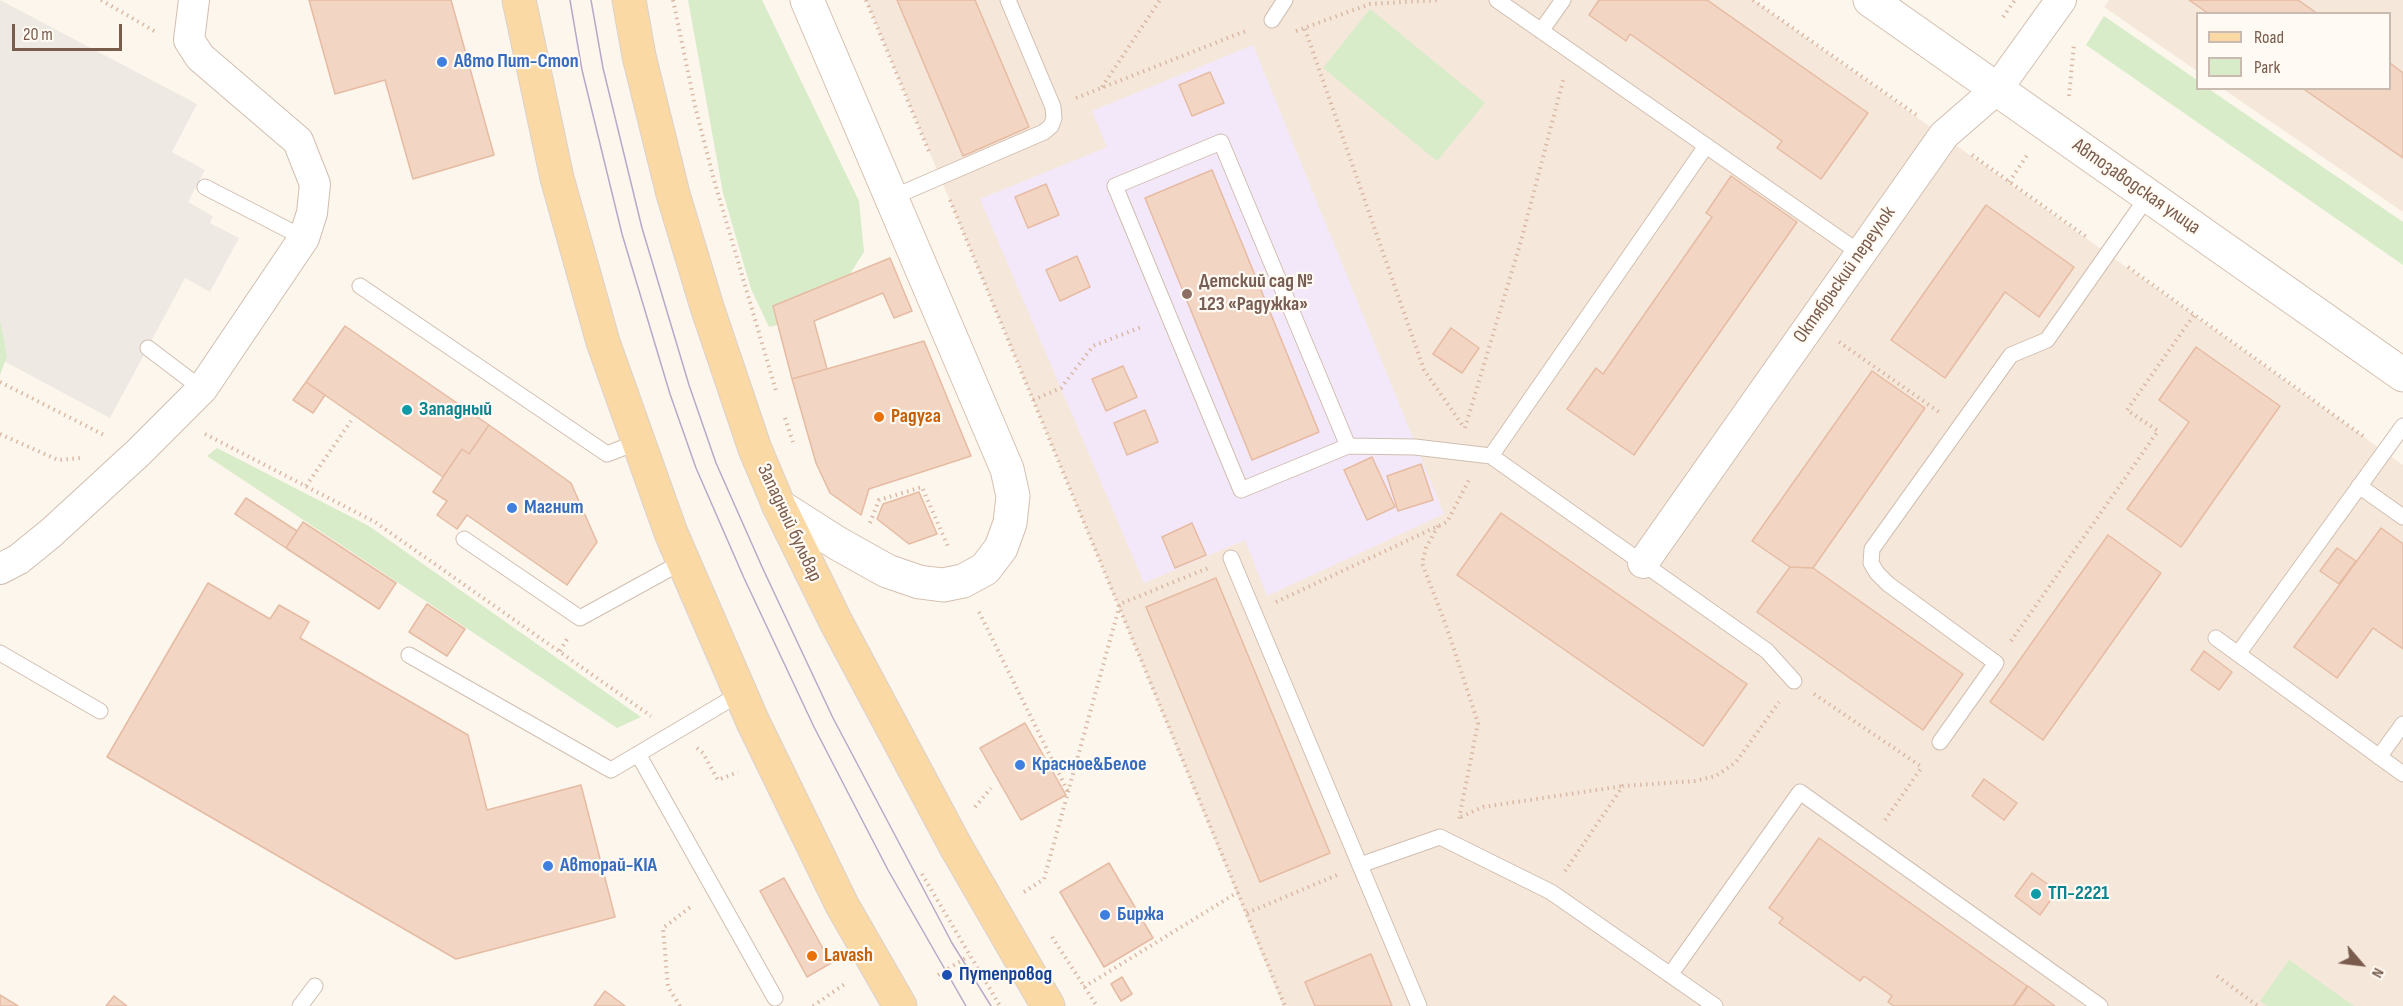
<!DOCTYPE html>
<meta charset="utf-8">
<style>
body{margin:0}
#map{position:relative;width:2403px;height:1006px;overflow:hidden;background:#fdf6ec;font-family:"Sofia Sans Condensed",sans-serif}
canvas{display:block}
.legend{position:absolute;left:2196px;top:12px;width:195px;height:78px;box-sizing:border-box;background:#fffaf3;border:2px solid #cabbb1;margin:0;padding:8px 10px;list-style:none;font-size:18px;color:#7a5c4d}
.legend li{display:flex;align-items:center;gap:12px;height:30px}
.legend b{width:30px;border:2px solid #cabbb1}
.north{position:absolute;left:2331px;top:934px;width:60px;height:60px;-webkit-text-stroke:4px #fffaf3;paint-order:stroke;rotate:118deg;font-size:16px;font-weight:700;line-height:24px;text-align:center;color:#7a5c4d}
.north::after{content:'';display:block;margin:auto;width:21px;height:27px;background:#7a5c4d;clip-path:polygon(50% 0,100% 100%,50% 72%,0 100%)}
.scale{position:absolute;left:12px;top:24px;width:110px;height:27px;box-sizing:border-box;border:3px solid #7a5c4d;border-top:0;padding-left:8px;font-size:18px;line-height:21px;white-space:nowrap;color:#7a5c4d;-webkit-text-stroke:4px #fffaf3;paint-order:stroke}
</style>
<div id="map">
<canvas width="2403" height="1006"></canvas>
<ul class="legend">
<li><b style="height:8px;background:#fbd9a5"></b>Road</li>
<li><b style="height:16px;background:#d8ecc9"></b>Park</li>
</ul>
<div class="north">N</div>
<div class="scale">20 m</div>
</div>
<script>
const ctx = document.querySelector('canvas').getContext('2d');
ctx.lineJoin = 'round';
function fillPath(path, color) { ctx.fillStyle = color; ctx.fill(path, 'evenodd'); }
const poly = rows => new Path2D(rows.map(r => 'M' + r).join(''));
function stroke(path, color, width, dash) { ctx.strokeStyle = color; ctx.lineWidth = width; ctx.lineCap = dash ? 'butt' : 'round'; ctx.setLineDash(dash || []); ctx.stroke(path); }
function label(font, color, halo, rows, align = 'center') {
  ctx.font = font + ' "Sofia Sans Condensed",sans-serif'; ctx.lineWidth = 4.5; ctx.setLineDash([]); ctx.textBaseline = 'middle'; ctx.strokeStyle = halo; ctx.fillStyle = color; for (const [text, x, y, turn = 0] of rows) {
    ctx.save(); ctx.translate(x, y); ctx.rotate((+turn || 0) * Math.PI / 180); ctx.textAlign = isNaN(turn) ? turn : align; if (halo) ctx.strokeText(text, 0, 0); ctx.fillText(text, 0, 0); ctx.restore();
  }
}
const residential = poly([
 [866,0,1753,0,2403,465,2403,1006,1283,1006,1033,400],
 [2109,0,2403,0,2403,212,2223,89,2390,88,2390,14,2198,14,2197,71,2104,7]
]);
const industrial = poly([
 [0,0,197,104,172,152,205,170,188,202,213,216,210,223,239,238,210,292,185,278,110,418,0,359]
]);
const education = poly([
 [1253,45,1444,514,1267,596,1245,540,1144,583,980,199,1107,147,1092,111]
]);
const green = poly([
 [688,0,762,0,859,201,864,252,839,291,799,320,769,327,751,289,723,193],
 [1370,9,1485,103,1437,161,1323,68],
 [2104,16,2197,80,2198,88,2209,89,2403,222,2403,265,2086,45],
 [0,320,7,356,0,375],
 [217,448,369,526,641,717,617,728,207,456],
 [2289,960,2354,1006,2267,1006,2260,1001]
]);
const building = poly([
 [309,0,451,0,494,155,413,179,385,80,335,94,309,0],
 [897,0,975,0,1029,127,963,156,897,0],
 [1599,0,1707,0,1868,113,1821,179,1777,148,1782,141,1630,34,1626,41,1589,15,1599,0],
 [2189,0,2298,0,2318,14,2209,14,2189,0],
 [2390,63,2403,73,2403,158,2302,88,2390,88,2390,63],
 [1210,72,1224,103,1192,116,1179,85,1210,72],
 [1212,170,1319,432,1252,460,1145,198,1212,170],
 [1731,176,1797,222,1634,455,1567,409,1596,368,1603,374,1712,217,1706,213,1731,176],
 [1046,184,1059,215,1028,228,1015,197,1046,184],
 [1986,205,2074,267,2039,317,2005,292,1945,378,1891,340,1986,205],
 [1077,256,1090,287,1060,301,1046,270,1077,256],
 [890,258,912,311,894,318,883,293,814,321,827,369,792,379,773,306,890,258],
 [345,326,489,425,469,454,462,449,443,477,306,382,345,326],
 [1451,328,1479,348,1462,373,1433,354,1451,328],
 [924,341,971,456,869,489,861,515,830,493,816,463,792,379,924,341],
 [2196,347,2280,406,2181,547,2127,509,2189,422,2159,400,2196,347],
 [1123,366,1137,397,1106,411,1092,379,1123,366],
 [1872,371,1925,408,1813,568,1790,567,1752,541,1872,371],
 [306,382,325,395,313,413,293,400,306,382],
 [1145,410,1158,442,1127,455,1114,423,1145,410],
 [489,425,571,483,597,542,567,585,467,515,457,529,437,515,447,501,433,492,462,449,469,454,489,425],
 [1372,457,1395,507,1367,520,1344,470,1372,457],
 [1421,464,1433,500,1398,511,1387,476,1421,464],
 [919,492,937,534,909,544,877,519,883,504,919,492],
 [246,498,297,531,286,548,235,514,246,498],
 [1501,513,1747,684,1703,746,1457,575,1501,513],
 [303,522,396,583,379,609,286,548,303,522],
 [1192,523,1206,555,1175,568,1162,537,1192,523],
 [2381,528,2403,544,2403,649,2373,628,2337,678,2294,647,2381,528],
 [2108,535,2161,573,2043,740,1990,702,2108,535],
 [2337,548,2356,561,2339,584,2320,571,2337,548],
 [1790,567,1813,568,1963,674,1923,730,1757,612,1790,567],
 [1216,578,1330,853,1260,882,1146,607,1216,578],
 [208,583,270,619,279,605,309,622,300,638,468,735,487,810,581,785,615,917,456,959,107,757,208,583],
 [427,604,465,629,447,656,409,632,427,604],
 [2204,651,2232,672,2219,690,2191,670,2204,651],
 [1025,723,1066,795,1021,820,980,748,1025,723],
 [1984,779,2017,803,2004,820,1972,796,1984,779],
 [1819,838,2027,986,2013,1006,1894,1006,1888,1002,1892,996,1864,976,1860,981,1779,923,1783,918,1769,908,1819,838],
 [1109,863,1153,938,1104,967,1060,892,1109,863],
 [2032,873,2057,891,2040,915,2015,896,2032,873],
 [784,878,831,963,807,977,760,891,784,878],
 [1371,954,1392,1006,1315,1006,1305,982,1371,954],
 [1122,977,1132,994,1121,1001,1111,984,1122,977],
 [2028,986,2055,1006,2014,1006,2028,986],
 [605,991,625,1006,594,1006,605,991],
 [0,995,18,1006,0,1006,0,995],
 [114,996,127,1006,106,1006,114,996]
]);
const path = poly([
 [101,0,156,32],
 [673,0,695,106,714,180,777,394],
 [866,0,930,154],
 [1753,0,1918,116],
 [2003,17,2015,0],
 [1305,29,1424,370,1463,426],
 [1296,31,1370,4,1439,0],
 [1102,87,1160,0],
 [2069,96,2074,44],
 [1076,98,1248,30],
 [1972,155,2088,238],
 [2009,182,2028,154],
 [950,200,1285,1006],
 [2128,267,2363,436],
 [1839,342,1939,412],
 [0,382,106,436],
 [1033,400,1061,388,1093,346,1144,326],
 [785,418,793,442],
 [1465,428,1521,241,1564,77],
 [0,434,58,460,80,458],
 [205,434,375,522,651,716],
 [306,486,351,421],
 [870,523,879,500,922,487,949,549],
 [1438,526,1426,548,1422,563,1447,628,1478,723,1459,819],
 [1276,602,1447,522,1470,478],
 [979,612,1068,792],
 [2011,641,2158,431,2127,410,2194,315],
 [560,651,567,639],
 [1814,694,1922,767],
 [697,748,703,753,718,780,738,772],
 [975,807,991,788],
 [1461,817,1483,807,1623,786],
 [1885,820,1922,767],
 [1565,871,1623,786,1695,781,1716,776,1736,762,1779,702],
 [922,874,1000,1006],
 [1024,892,1044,879,1120,604,1208,568],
 [1247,913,1337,875],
 [1052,937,1097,1006],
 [938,975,969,956],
 [2217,976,2258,1006],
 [1084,987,1238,892],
 [680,1006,668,987,663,928,693,905],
 [813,1006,846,983]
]);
const lane = poly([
 [1497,0,1860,253],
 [1272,20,1285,0],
 [1541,31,1563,0],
 [1706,146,1491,456,1767,651,1794,681],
 [205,187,304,238],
 [891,198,1044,132,1051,126,1054,118,1053,107,1008,0],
 [360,286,607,454,638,442],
 [148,348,202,389],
 [2403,426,2238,654,2403,774],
 [1348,446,1221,142,1115,186,1241,490,1348,446,1415,447,1491,456],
 [2359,486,2403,517],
 [464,539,580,618,682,562],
 [1231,558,1419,1006],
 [2216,638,2238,654],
 [0,653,100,711],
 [409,655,611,770,741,693],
 [1940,742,1996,663,1888,584,1877,573,1871,563,1872,549,2011,355,2047,340,2148,196],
 [638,754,775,998],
 [2379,757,2403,724],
 [1360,865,1440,837,1551,892,1715,1006],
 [1670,975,1800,792,2100,1006],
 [300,1006,315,986]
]);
const street = poly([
 [1643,563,1944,135,1997,89,2061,0],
 [0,569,19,559,51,533,139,452,202,389,304,238,312,213,315,184,298,141,200,57,189,40,194,0]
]);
const secondary = poly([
 [1870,0,2403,375],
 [779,506,837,543,887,571,919,582,943,585,963,581,985,569,1001,548,1010,523,1013,496,1007,469,807,0]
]);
const primary = poly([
 [519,0,557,178,603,342,671,533,753,722,842,905,900,1006],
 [629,0,639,56,673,194,707,307,755,449,779,506,836,622,956,847,1048,1006]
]);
const tram = poly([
 [570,0,582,70,622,234,670,394,696,468,744,578,814,727,888,870,966,1006],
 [591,0,603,68,642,228,689,385,716,463,763,569,833,718,952,943,991,1006]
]);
const markers = [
 [442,62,6,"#3f7fe0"],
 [1187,294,6,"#8d6e63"],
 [407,410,6,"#0f9aa8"],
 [879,417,6,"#e8710a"],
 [512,508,6,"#3f7fe0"],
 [1020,765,6,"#3f7fe0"],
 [548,866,6,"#3f7fe0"],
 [2036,894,6,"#0f9aa8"],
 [1105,915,6,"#3f7fe0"],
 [812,956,6,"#e8710a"],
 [947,975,6,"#1a4fb4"]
];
const shopNames = [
 ["Авто Пит-Стоп",454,62],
 ["Магнит",524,508],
 ["Красное&Белое",1032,765],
 ["Авторай-KIA",560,866],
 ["Биржа",1117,915]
];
const streetNames = [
 ["Автозаводская улица",2136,187,35],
 ["Октябрьский переулок",1845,275,-55],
 ["Западный бульвар",789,523,65]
];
const educationNames = [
 ["Детский сад №",1199,282],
 ["123 «Радужка»",1199,305]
];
const cultureNames = [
 ["Западный",419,410],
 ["ТП-2221",2048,894]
];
const foodNames = [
 ["Радуга",891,417],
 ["Lavash",824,956]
];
const transitNames = [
 ["Путепровод",959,975]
];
fillPath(residential, '#f5e8da');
fillPath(industrial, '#efe9e4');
fillPath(education, '#f3e8fa');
fillPath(green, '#d8ecc9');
fillPath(building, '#f3d5c3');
stroke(building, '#e6bba3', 1.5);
stroke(lane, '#d1beb0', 17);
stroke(street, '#d1beb0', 32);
stroke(secondary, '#d6c0b0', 35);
stroke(primary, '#dad1cd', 35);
stroke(path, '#d9b8a5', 4, [1.5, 4.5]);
stroke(lane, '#fff', 15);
stroke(street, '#fff', 30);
stroke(secondary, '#fff', 33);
stroke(primary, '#fbd9a5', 33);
stroke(tram, '#b9a8c9', 1.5);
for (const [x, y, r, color] of markers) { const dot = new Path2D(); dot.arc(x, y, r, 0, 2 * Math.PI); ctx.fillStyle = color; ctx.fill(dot); stroke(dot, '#fffaf3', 2); }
label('bold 20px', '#366cbe', '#fffaf3', shopNames, 'left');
label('20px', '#7a5c4d', '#fffaf3', streetNames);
label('bold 20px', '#785e54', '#fffaf3', educationNames, 'left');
label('bold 20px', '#0d838f', '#fffaf3', cultureNames, 'left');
label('bold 20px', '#c56008', '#fffaf3', foodNames, 'left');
label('bold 20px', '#164399', '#fffaf3', transitNames, 'left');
</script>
